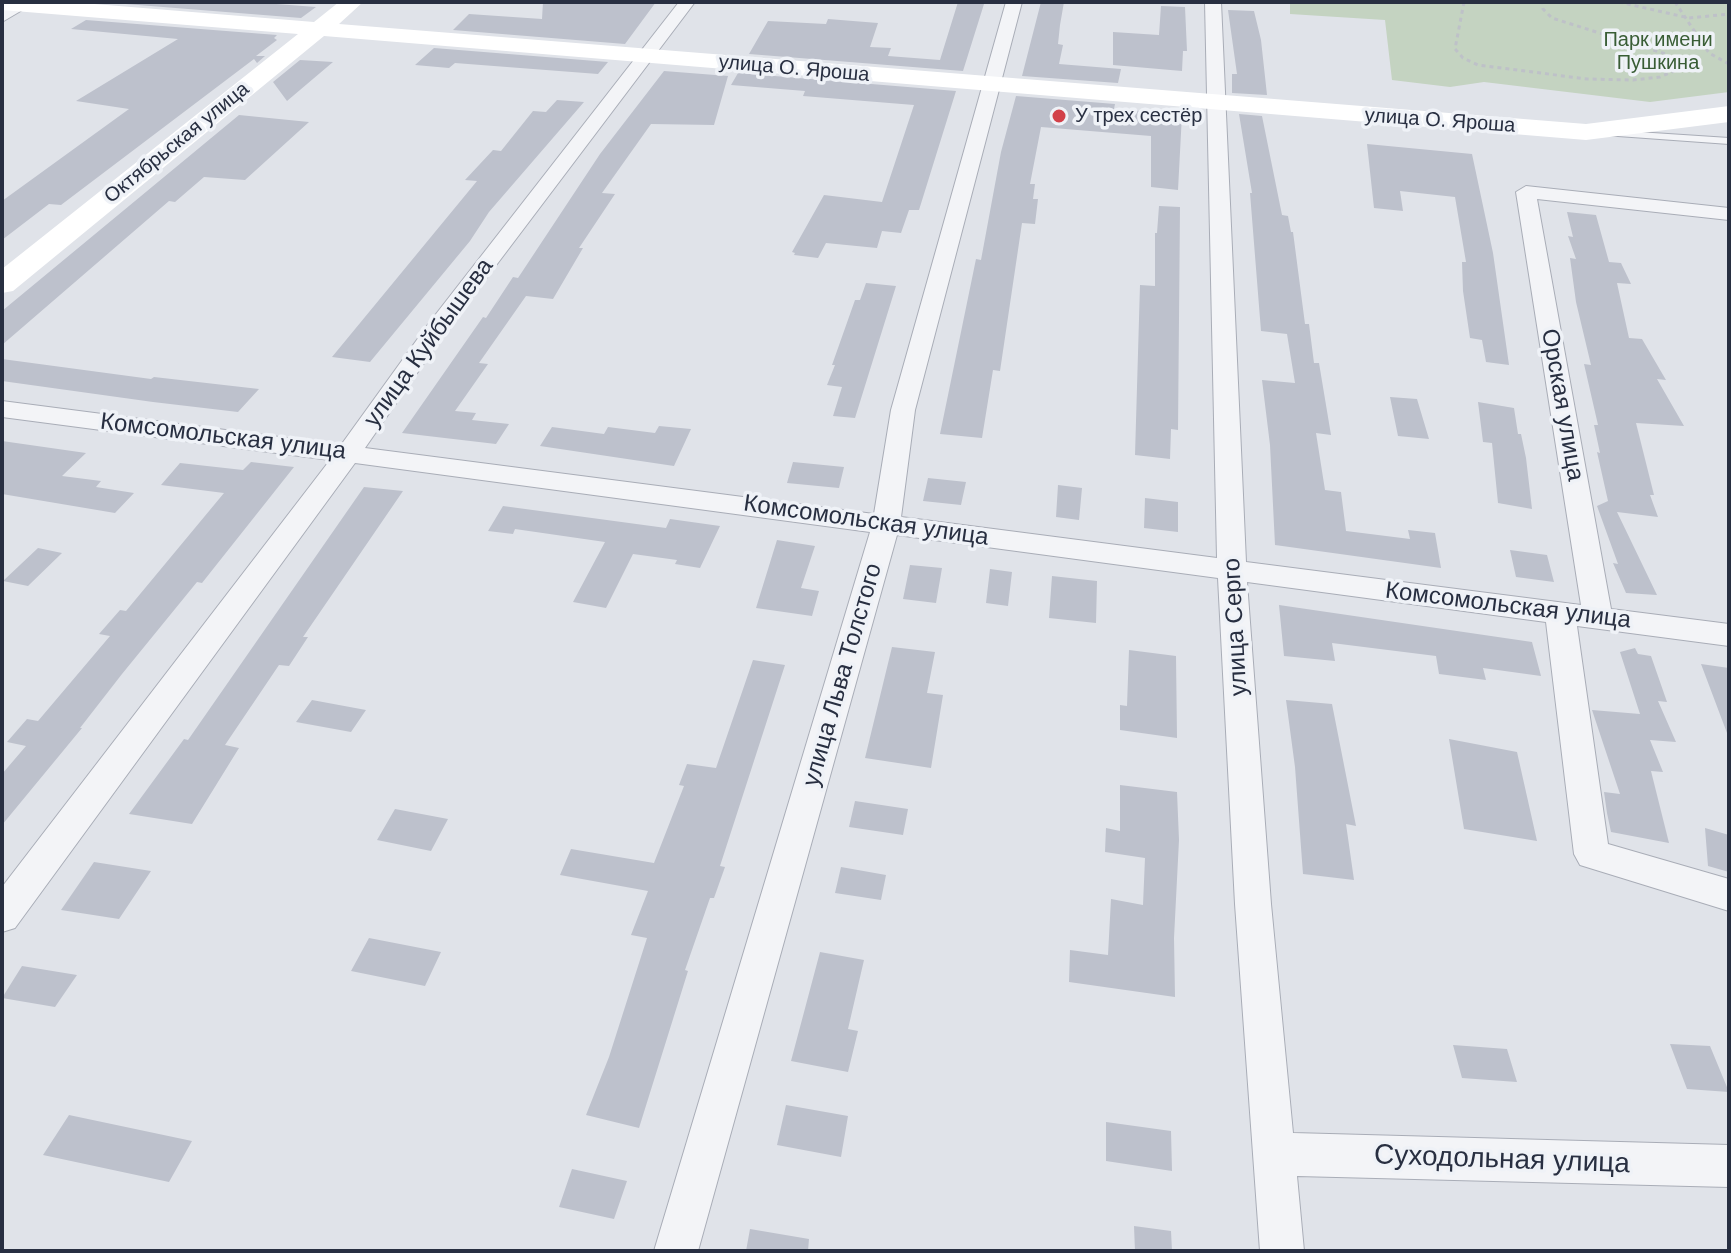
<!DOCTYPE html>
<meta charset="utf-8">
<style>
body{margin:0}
#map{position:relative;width:1731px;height:1253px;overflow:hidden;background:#e0e3e9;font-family:Arial,sans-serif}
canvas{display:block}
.frame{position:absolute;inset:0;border:4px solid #282f41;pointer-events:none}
</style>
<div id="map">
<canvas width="1731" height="1253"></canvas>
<div class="frame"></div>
</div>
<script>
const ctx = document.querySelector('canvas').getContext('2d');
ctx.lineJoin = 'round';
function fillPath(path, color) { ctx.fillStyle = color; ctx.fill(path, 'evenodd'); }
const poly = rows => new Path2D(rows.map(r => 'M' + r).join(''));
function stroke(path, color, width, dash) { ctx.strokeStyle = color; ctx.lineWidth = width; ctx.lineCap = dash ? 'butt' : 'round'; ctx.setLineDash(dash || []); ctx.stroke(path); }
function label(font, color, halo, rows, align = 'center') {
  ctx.font = font + ' Arial,sans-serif'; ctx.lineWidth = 7; ctx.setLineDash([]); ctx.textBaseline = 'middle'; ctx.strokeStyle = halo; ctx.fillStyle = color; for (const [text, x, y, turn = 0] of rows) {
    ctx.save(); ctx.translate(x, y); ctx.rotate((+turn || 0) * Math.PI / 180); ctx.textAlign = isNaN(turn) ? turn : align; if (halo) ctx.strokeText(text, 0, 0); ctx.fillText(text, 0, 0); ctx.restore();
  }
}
const green = poly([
 [1290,2,1729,2,1729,92,1650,102,1484,82,1450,87,1392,80,1385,20,1290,14]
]);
const building = poly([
 [250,2,316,7,301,18,113,3],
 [543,2,656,2,625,44,453,30,469,14,542,19],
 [958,2,984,4,963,71,749,54,768,21,826,24,828,19,878,23,870,47,891,48,888,56,940,60],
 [1041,2,1064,2,1060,25,1058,44,1063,45,1059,64,1121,69,1118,83,1022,76],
 [1161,6,1185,7,1187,51,1183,51,1182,71,1113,65,1113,32,1159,35],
 [1228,10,1254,11,1261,40,1267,95,1232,93,1232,74,1237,74],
 [86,20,277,35,274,38,277,40,256,56,265,56,257,63,254,59,61,205,49,204,2,240,2,201,129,109,76,101,178,39,71,29],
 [434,48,608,62,598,74,455,63,449,68,415,65],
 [300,60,333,62,287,101,273,82],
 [664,71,728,76,714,125,651,124,602,193,615,194,579,248,583,248,553,299,526,296,479,363,488,364,455,411,476,413,472,420,509,424,496,444,402,433,483,317,486,318,513,277,518,278,600,154],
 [738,73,956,91,919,210,909,210,901,233,882,231,877,248,826,243,818,258,794,255,795,253,792,252,824,195,882,202,914,105,803,96,805,91,731,85],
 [1016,96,1115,104,1114,109,1182,114,1178,190,1151,187,1151,136,1041,127,1030,184,1035,184,1033,199,1038,199,1035,224,1022,223,1000,371,993,370,982,438,940,434,976,259,981,260,1001,152],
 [557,100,584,102,489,212,470,241,370,362,332,357,477,181,465,180,493,150,501,151,533,111,546,112],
 [1239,114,1262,116,1282,215,1288,216,1291,232,1293,232,1305,324,1309,324,1314,363,1319,363,1331,435,1316,433,1325,490,1341,492,1346,531,1410,539,1408,530,1435,533,1441,568,1275,545,1270,445,1262,380,1295,383,1287,334,1261,331,1250,193,1252,193],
 [239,115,309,122,245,180,204,177,175,202,169,201,2,345,2,311],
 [1367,144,1472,154,1493,253,1509,365,1486,362,1482,340,1470,338,1463,291,1462,262,1466,262,1455,197,1400,191,1403,211,1374,208],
 [1159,206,1180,207,1178,430,1171,429,1170,459,1135,455,1140,285,1155,286,1155,233,1157,233],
 [1567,212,1596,215,1609,262,1621,263,1631,284,1617,283,1629,338,1642,339,1666,380,1657,379,1684,426,1636,423,1654,495,1650,495,1658,517,1617,512,1657,595,1626,593,1613,563,1618,564,1597,506,1608,501,1597,452,1600,453,1594,425,1598,425,1584,364,1591,365,1576,302,1570,258,1576,259,1568,236,1573,237],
 [866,283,896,286,855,418,833,416,842,387,827,385,835,365,832,365,855,300,860,300],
 [2,359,151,379,154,377,259,389,238,412,153,402,2,381],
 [1390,397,1417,399,1429,439,1398,436],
 [1478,402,1514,408,1518,434,1521,434,1526,458,1532,509,1498,503,1492,443,1483,442],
 [659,426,691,429,674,466,540,446,552,427,604,434,608,427,655,433],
 [2,441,86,453,62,476,101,481,96,487,134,493,115,513,2,494],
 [251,462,294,467,202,583,197,582,122,674,80,728,82,728,2,825,2,774,26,746,7,742,27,719,38,721,110,636,99,634,120,610,126,611,224,493,161,485,180,463,243,470],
 [793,462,844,467,839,488,787,483],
 [928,478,966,482,961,505,923,501],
 [1058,485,1082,488,1079,520,1056,517],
 [364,487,403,491,303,637,308,637,289,666,279,665,225,745,239,748,192,824,129,814,184,739,188,740],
 [1145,498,1178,502,1178,532,1144,528],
 [503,506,666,528,670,519,720,526,700,568,675,564,677,560,633,554,606,608,573,602,605,542,515,529,513,534,488,531],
 [777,540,815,546,801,588,819,591,812,616,756,608],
 [38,548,62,553,28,586,3,581],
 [1510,550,1547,555,1554,582,1516,577],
 [910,565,942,568,936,603,903,599],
 [990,569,1012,572,1008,606,986,603],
 [1052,576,1097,581,1096,623,1049,618],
 [1279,605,1532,642,1541,676,1483,668,1486,680,1439,674,1436,656,1332,643,1335,661,1284,656],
 [892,647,935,652,927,693,943,695,931,768,865,758],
 [1635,648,1638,654,1651,656,1667,702,1658,701,1676,742,1650,740,1663,772,1651,771,1669,843,1611,832,1607,813,1604,792,1620,794,1592,710,1640,714,1620,652],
 [1129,650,1176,656,1177,738,1120,730,1120,705,1127,706],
 [753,660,785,665,720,866,725,867,714,898,710,898,685,970,688,971,639,1128,586,1115,609,1057,647,938,631,935,648,891,560,875,571,849,654,863,684,786,679,785,687,764,716,768],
 [1701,664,1729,668,1729,733,1727,733],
 [312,700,366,710,351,732,296,722],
 [1286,700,1332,704,1356,826,1346,824,1354,880,1303,874,1295,767],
 [1449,739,1517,752,1537,841,1464,829],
 [1120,785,1177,792,1179,840,1174,938,1175,997,1069,982,1070,950,1108,955,1111,899,1143,905,1145,858,1105,852,1106,828,1120,831],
 [855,801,908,809,903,835,849,827],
 [395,809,448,819,431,851,377,840],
 [1705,828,1729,835,1729,872,1708,866],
 [94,862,151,871,119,919,61,910],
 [841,867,886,875,881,900,835,893],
 [369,938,441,952,425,986,351,971],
 [820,952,864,960,848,1029,858,1031,848,1072,791,1061],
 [22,966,77,975,55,1007,2,998],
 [1670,1044,1710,1046,1729,1092,1687,1089],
 [1453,1045,1507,1049,1517,1082,1462,1078],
 [786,1105,848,1116,841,1157,777,1145],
 [69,1115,192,1141,169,1182,43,1155],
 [1106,1122,1171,1131,1172,1171,1106,1161],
 [572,1169,627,1181,614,1219,559,1207],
 [1134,1226,1171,1231,1172,1251,1135,1251],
 [750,1229,809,1239,808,1251,746,1251]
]);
const path = poly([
 [1464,2,1455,49,1463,58,1478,65,1587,79,1633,80,1660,77,1674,71,1674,63,1666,54,1552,18,1543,9,1542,2],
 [1619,2,1689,18,1729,14],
 [1675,2,1709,53,1729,64]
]);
const lane = poly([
 [1607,130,1729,138,1729,144,1604,135,1604,131,1607,130]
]);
const street = poly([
 [17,2,36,2,2,22,2,10,17,2],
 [679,2,695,2,445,333,365,448,874,514,891,410,1006,2,1022,2,915,410,901,517,1217,558,1205,2,1221,2,1246,562,1581,605,1516,192,1526,186,1729,208,1729,220,1537,199,1611,609,1729,624,1729,646,1577,626,1608,844,1729,879,1729,911,1580,865,1574,854,1546,622,1247,582,1271,904,1293,1133,1729,1145,1729,1187,1297,1176,1304,1251,1260,1251,1235,904,1218,578,897,535,698,1251,654,1251,870,532,355,463,15,928,2,932,2,887,330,460,2,417,2,401,341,445,429,323,679,2]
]);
const secondary = poly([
 [2,2,70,2,314,22,339,2,363,2,339,24,1586,124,1729,106,1729,122,1586,140,324,36,13,291,2,293,2,269,298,34,2,10,2,2]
]);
const markers = [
 [1059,116,8,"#d24149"]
];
const farParknames = [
 ["Парк имени",1658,40],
 ["Пушкина",1658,63]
];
const farStreetnames = [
 ["улица О. Яроша",794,69,5],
 ["улица О. Яроша",1440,121,4],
 ["Октябрьская улица",177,143,-39]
];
const farPoinames = [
 ["У трех сестёр",1075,116]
];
const streetNames = [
 ["улица Куйбышева",429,343,-54],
 ["Орская улица",1562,405,80],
 ["Комсомольская улица",223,437,7],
 ["Комсомольская улица",866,521,8],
 ["Комсомольская улица",1508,606,7],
 ["улица Серго",1236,627,-93],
 ["улица Льва Толстого",843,675,-74]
];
const nearStreetnames = [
 ["Суходольная улица",1502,1160,2]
];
fillPath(green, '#c4d3c1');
fillPath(building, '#bdc1cc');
stroke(lane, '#a9adb7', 2);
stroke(street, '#a9adb7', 2);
stroke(path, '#bec1c8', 3, [4, 4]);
fillPath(lane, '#f3f4f7');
fillPath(street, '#f3f4f7');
fillPath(secondary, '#fff');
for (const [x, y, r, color] of markers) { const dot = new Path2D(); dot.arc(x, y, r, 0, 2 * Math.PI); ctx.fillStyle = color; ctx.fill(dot); stroke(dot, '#eff2f7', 3); }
label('20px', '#395d35', '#eff2f7', farParknames);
label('20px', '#282f41', '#eff2f7', farStreetnames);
label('20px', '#282f41', '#eff2f7', farPoinames, 'left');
label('24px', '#282f41', '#eff2f7', streetNames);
label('28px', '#282f41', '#eff2f7', nearStreetnames);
</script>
